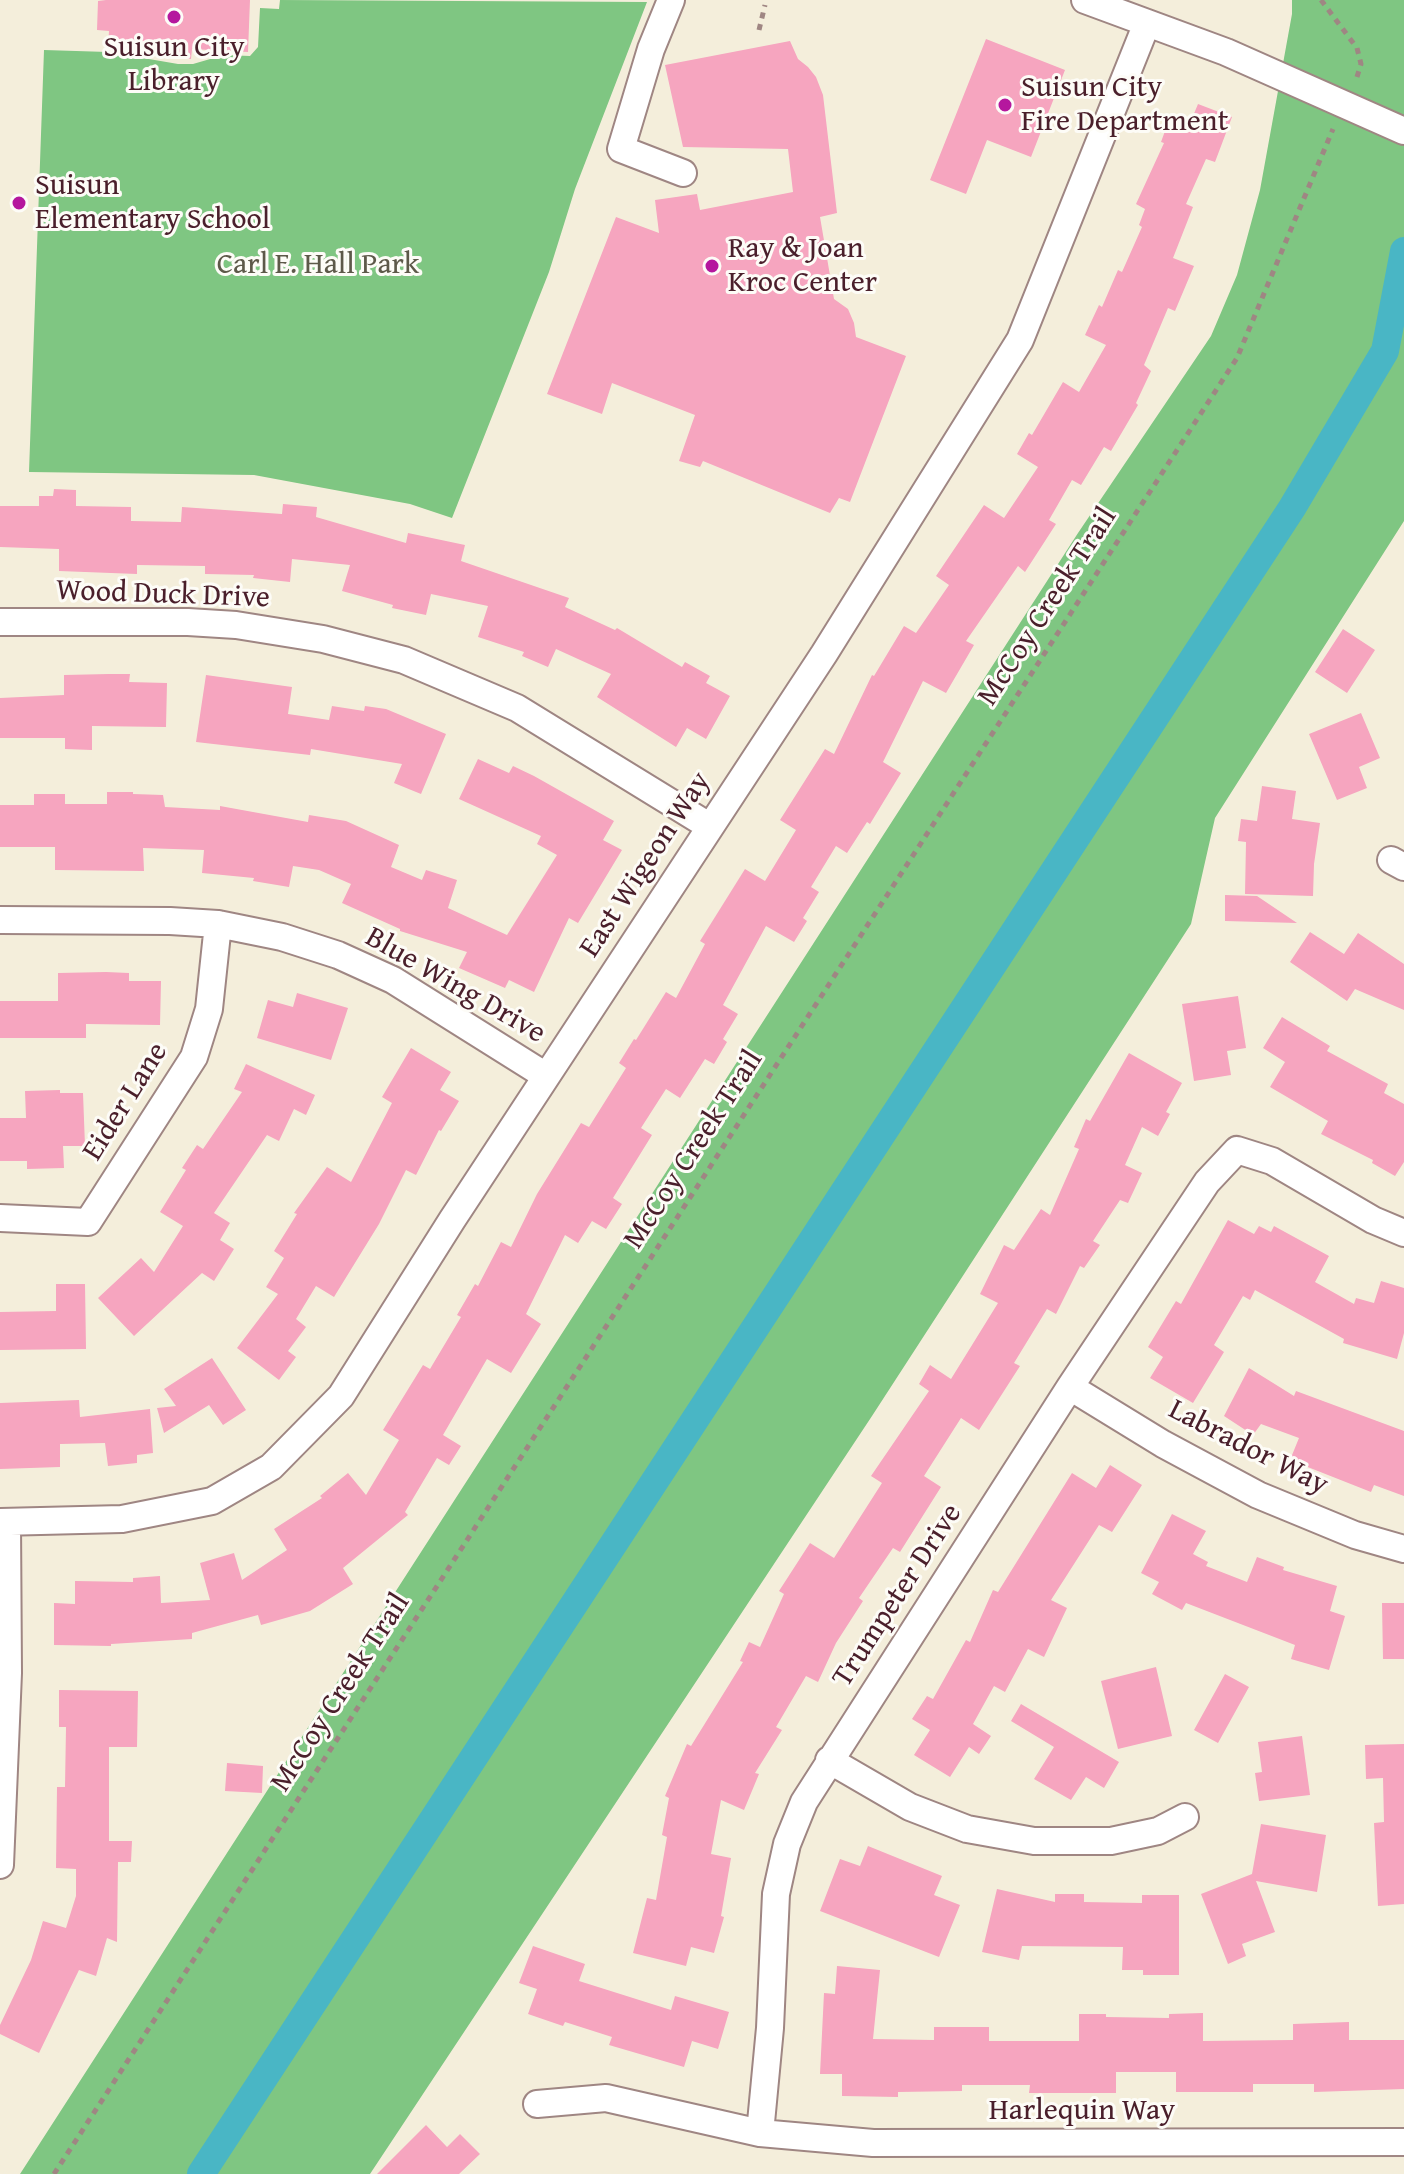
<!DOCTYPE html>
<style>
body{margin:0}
canvas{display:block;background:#f4eedb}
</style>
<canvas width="1404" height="2174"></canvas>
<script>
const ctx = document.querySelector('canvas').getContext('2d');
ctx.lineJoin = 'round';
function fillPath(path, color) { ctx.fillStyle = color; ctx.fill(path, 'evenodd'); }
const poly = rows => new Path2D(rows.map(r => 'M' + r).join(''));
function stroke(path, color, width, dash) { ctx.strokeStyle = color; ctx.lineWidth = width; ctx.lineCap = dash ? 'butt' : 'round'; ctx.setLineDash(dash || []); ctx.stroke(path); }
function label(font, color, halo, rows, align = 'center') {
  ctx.font = font + ' "Gentium Book Plus",serif'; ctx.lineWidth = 6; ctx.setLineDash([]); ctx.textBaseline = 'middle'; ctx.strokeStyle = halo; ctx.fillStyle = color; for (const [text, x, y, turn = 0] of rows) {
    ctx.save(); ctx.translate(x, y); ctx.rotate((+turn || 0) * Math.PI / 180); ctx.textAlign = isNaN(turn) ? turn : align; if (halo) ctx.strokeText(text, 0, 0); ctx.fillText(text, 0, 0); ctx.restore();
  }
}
const green = poly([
 [280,0,647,2,575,189,549,272,452,518,410,504,254,475,29,472,44,50,108,52,178,64,193,64,224,55,250,56,258,47,260,8,279,9],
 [1292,0,1404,0,1404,521,1215,818,1191,924,872,1416,370,2174,20,2174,1078,533,1211,336,1237,275,1260,190,1292,14]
]);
const canal = poly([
 [201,2174,1292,508,1385,351,1404,251]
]);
const building = poly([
 [106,0,250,0,248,52,192,49,191,59,163,57,163,49,108,47,109,31,97,30,98,1],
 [986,39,1065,70,1031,157,987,140,966,194,930,180],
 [790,41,798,59,808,67,816,77,823,95,837,213,820,217,834,299,848,309,854,323,856,337,906,356,850,502,839,498,830,513,703,461,700,467,679,461,695,415,612,383,602,414,547,394,616,217,659,233,655,200,697,194,700,210,793,192,788,149,683,147,665,65],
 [1198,104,1232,117,1215,162,1206,159,1186,204,1193,207,1173,258,1194,266,1175,311,1168,308,1144,365,1151,371,1136,403,1138,405,1111,451,1104,447,1081,485,1072,480,1049,520,1056,524,1025,572,1018,566,966,641,974,645,946,693,923,681,883,762,901,773,870,824,867,822,847,853,836,846,811,887,819,892,803,918,807,921,794,942,766,926,723,1005,738,1014,723,1039,727,1042,714,1064,705,1059,680,1098,666,1089,641,1128,652,1135,613,1198,622,1204,606,1229,592,1221,578,1243,565,1235,526,1314,541,1324,511,1373,487,1359,443,1435,461,1446,449,1465,437,1458,405,1512,408,1515,343,1568,353,1584,310,1611,261,1625,258,1615,192,1633,192,1639,111,1644,111,1646,54,1645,54,1603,75,1604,75,1581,133,1582,133,1578,160,1576,161,1603,210,1600,200,1563,234,1553,242,1580,287,1550,274,1529,322,1498,320,1496,348,1473,366,1495,399,1440,383,1430,423,1365,430,1369,461,1317,457,1315,475,1284,478,1286,501,1242,511,1247,537,1194,581,1123,589,1127,626,1068,619,1063,634,1039,636,1040,666,992,676,998,705,944,700,941,745,869,765,881,796,830,780,820,825,749,834,754,872,675,874,676,904,626,916,633,949,585,936,576,984,505,1004,518,1038,467,1017,454,1029,433,1032,435,1063,382,1079,392,1106,345,1085,335,1099,305,1102,307,1118,270,1122,272,1142,227,1139,225,1145,209,1136,204,1164,143,1161,142,1169,120,1188,128],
 [54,489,76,490,76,506,131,507,131,521,181,522,182,507,282,514,283,504,317,507,316,517,406,543,408,533,465,545,461,561,569,598,565,607,615,630,617,628,682,667,685,662,710,676,706,683,730,696,706,739,687,728,676,747,597,697,611,674,556,649,548,667,522,656,524,652,478,637,488,606,431,594,426,615,392,608,393,605,342,591,350,565,292,559,290,582,253,578,254,575,205,574,205,566,137,565,137,574,59,571,59,549,0,547,0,506,39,506,39,496,53,496],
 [1343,629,1375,650,1347,693,1315,672],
 [109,674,130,674,129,682,167,683,166,727,92,726,92,750,65,749,65,738,0,738,0,698,64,695,64,675],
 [206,675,292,687,288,714,329,720,332,706,364,711,365,706,386,709,446,734,421,794,394,783,402,764,311,749,310,755,196,742],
 [1361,713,1380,758,1359,767,1367,788,1337,800,1309,734],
 [478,759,509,773,513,766,534,776,614,821,603,840,622,850,578,923,569,918,534,992,509,980,505,988,459,968,467,952,400,931,400,929,342,903,351,884,319,870,293,866,289,887,253,881,254,878,202,873,204,850,143,848,144,871,55,870,55,847,0,847,0,805,34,805,34,794,65,794,65,804,107,804,107,792,133,792,133,794,163,795,165,807,220,810,220,806,308,822,309,815,346,821,399,845,391,867,422,880,426,870,457,880,448,908,507,935,557,855,537,844,541,836,459,799],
 [1262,786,1296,791,1292,819,1320,823,1314,864,1313,896,1245,894,1246,842,1238,841,1241,819,1257,821],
 [1225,895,1257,896,1297,923,1225,921],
 [1310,932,1344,954,1358,933,1404,964,1404,1010,1355,989,1347,1001,1290,962],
 [106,972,129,973,129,981,161,981,160,1025,86,1024,86,1038,0,1038,0,1001,58,1001,58,973],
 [297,993,348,1008,331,1060,257,1038,268,1000,293,1007],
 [1238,996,1246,1048,1227,1051,1231,1075,1194,1081,1182,1004],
 [1282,1017,1330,1046,1327,1051,1388,1084,1384,1093,1404,1104,1404,1162,1395,1176,1372,1163,1373,1160,1321,1134,1328,1121,1270,1087,1285,1062,1263,1048],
 [411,1048,451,1072,440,1090,459,1101,441,1131,439,1130,416,1175,406,1170,379,1224,334,1297,316,1286,296,1319,306,1327,288,1351,296,1357,279,1380,237,1348,278,1294,266,1287,284,1258,274,1251,297,1214,294,1213,327,1167,351,1182,392,1103,382,1097],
 [1129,1053,1182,1083,1166,1112,1170,1114,1158,1136,1142,1127,1125,1165,1142,1173,1128,1203,1120,1200,1093,1241,1100,1245,1084,1268,1080,1266,1056,1314,1047,1309,1014,1363,1020,1366,979,1430,961,1418,924,1476,941,1487,900,1552,893,1548,859,1598,863,1601,836,1643,818,1682,806,1676,776,1727,782,1730,755,1773,759,1774,744,1810,721,1800,711,1854,731,1858,721,1916,724,1917,714,1953,691,1947,686,1966,633,1953,647,1898,656,1900,667,1837,662,1835,669,1798,665,1796,687,1744,691,1746,743,1662,740,1661,749,1642,760,1647,784,1594,779,1591,810,1543,834,1558,882,1483,871,1476,929,1391,919,1384,930,1365,951,1379,998,1303,980,1294,1004,1245,1014,1250,1041,1209,1050,1215,1079,1149,1074,1147,1086,1119,1090,1121],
 [246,1064,315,1095,306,1115,294,1109,279,1141,267,1135,214,1213,230,1223,220,1240,234,1249,214,1281,202,1273,134,1336,98,1298,141,1258,154,1272,183,1226,160,1212,186,1170,182,1168,197,1145,203,1149,242,1092,234,1089],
 [60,1090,60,1093,83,1093,85,1146,63,1146,64,1168,27,1169,27,1161,0,1161,0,1118,26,1118,25,1091],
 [1228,1220,1254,1234,1259,1226,1271,1232,1274,1226,1329,1256,1315,1282,1354,1304,1356,1298,1374,1303,1381,1281,1404,1288,1404,1333,1397,1359,1343,1343,1344,1339,1255,1290,1250,1300,1243,1296,1214,1345,1224,1352,1193,1403,1150,1378,1163,1357,1148,1347,1176,1301,1181,1304],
 [56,1284,85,1284,86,1349,0,1350,0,1312,56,1311],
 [212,1358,246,1410,223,1425,209,1405,164,1433,157,1408,176,1406,164,1389],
 [1249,1368,1294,1396,1296,1391,1404,1431,1404,1496,1374,1485,1371,1492,1290,1460,1299,1438,1261,1424,1253,1435,1224,1416],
 [79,1400,80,1417,150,1409,153,1453,137,1455,137,1463,108,1466,105,1443,60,1444,60,1467,0,1469,0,1403],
 [1110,1465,1142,1485,1112,1532,1099,1525,1051,1600,1067,1608,1044,1657,1028,1649,1005,1692,994,1686,973,1724,991,1736,979,1754,969,1747,950,1777,914,1755,930,1730,912,1719,927,1696,933,1699,966,1640,970,1642,993,1590,998,1592,1072,1473,1096,1488],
 [1172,1514,1206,1531,1193,1554,1208,1562,1206,1566,1247,1582,1257,1557,1284,1567,1283,1570,1337,1586,1330,1611,1345,1616,1329,1670,1291,1659,1295,1645,1186,1603,1182,1610,1152,1594,1159,1582,1141,1573],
 [1382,1603,1404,1603,1404,1659,1383,1659],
 [1156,1667,1172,1736,1118,1749,1101,1681],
 [1225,1674,1249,1687,1218,1743,1194,1730],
 [59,1690,138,1691,137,1747,109,1747,109,1841,132,1841,131,1862,118,1862,117,1942,107,1938,96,1976,79,1970,39,2053,0,2034,0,2025,31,1960,43,1921,66,1928,76,1896,76,1869,56,1868,57,1787,65,1787,66,1727,59,1727],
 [1021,1704,1119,1762,1104,1788,1086,1777,1071,1800,1034,1779,1054,1747,1011,1721],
 [1302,1736,1310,1795,1259,1801,1255,1773,1262,1772,1258,1742],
 [1404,1744,1404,1904,1378,1906,1374,1823,1384,1822,1383,1778,1366,1779,1365,1745],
 [227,1763,263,1766,262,1793,225,1791],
 [1261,1824,1326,1835,1317,1892,1256,1881,1275,1932,1242,1944,1246,1956,1228,1964,1201,1894,1252,1874],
 [868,1846,942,1876,934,1895,960,1905,939,1957,820,1911,840,1859,860,1866],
 [997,1889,1055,1902,1055,1894,1084,1894,1084,1902,1142,1903,1142,1895,1179,1895,1179,1975,1143,1975,1143,1970,1122,1970,1123,1947,1022,1946,1019,1960,982,1952],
 [533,1946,585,1964,579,1981,671,2010,675,1996,729,2012,718,2049,692,2041,684,2067,609,2045,612,2037,565,2022,563,2026,528,2014,537,1989,519,1983],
 [837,1966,880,1970,873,2039,934,2040,934,2027,989,2027,989,2041,1079,2041,1079,2014,1106,2014,1106,2017,1169,2018,1169,2014,1203,2013,1203,2041,1293,2040,1293,2024,1349,2022,1349,2040,1404,2040,1404,2089,1314,2092,1314,2084,1253,2084,1253,2092,1176,2092,1176,2072,1116,2072,1116,2093,1029,2093,1030,2085,962,2085,962,2091,898,2092,898,2097,842,2096,842,2074,820,2074,824,1993,835,1994],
 [426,2125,447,2147,460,2134,480,2154,459,2174,377,2174]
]);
const path = poly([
 [1321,0,1357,48,1361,64,1356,80],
 [759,30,765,5],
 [54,2174,1237,358,1333,129]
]);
const minor = poly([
 [671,0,651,49,621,149,683,173],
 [1085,0,1226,52,1404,131],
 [0,622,188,622,236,625,323,639,404,660,517,708,709,826],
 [1391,860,1404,867],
 [0,920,170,921,218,924,282,937,338,955,393,980,546,1076],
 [0,1218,88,1222,194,1057,209,1009,218,924],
 [1070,1387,1163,1444,1258,1495,1355,1535,1404,1549],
 [0,1522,122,1519,212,1501,271,1467,341,1396,452,1220,824,654,1020,340,1147,23],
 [829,1760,910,1807,967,1829,1034,1841,1111,1841,1158,1831,1185,1817],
 [0,1865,8,1673,7,1522],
 [537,2104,606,2098,760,2133,873,2143,1404,2142],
 [760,2133,770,2028,776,1894,787,1844,804,1802,1070,1387,1207,1182,1237,1150,1272,1161,1373,1220,1404,1233]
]);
const markers = [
 [174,17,8,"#b5179e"],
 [1005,105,8,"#b5179e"],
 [19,203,8,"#b5179e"],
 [712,266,8,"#b5179e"]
];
const poiNames = [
 ["Suisun City",174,48,"center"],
 ["Library",174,82,"center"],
 ["Suisun City",1021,88],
 ["Fire Department",1021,122],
 ["Suisun",35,186],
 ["Elementary School",35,220],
 ["Ray & Joan",728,249],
 ["Kroc Center",728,283]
];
const parkNames = [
 ["Carl E. Hall Park",318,265]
];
const streetNames = [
 ["Wood Duck Drive",163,595,2],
 ["McCoy Creek Trail",1048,607,-57],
 ["East Wigeon Way",646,865,-57],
 ["Blue Wing Drive",455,986,30],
 ["Eider Lane",126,1102,-58],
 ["McCoy Creek Trail",694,1150,-57],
 ["Labrador Way",1248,1448,27],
 ["Trumpeter Drive",898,1596,-57],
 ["McCoy Creek Trail",341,1693,-57],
 ["Harlequin Way",1082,2111]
];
fillPath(green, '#7fc682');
stroke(canal, '#49b6c5', 28);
fillPath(building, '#f6a5bf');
stroke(minor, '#9f8683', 30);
stroke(path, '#9f8683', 5, [6, 6]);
stroke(minor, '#fff', 26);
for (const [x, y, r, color] of markers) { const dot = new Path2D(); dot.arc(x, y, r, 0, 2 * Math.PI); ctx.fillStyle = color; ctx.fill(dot); stroke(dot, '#fdfcf7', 3); }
label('30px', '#4a1f2b', '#fdfcf7', poiNames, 'left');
label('30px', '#5d5949', '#fdfcf7', parkNames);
label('30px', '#4a1f2b', '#fdfcf7', streetNames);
</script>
